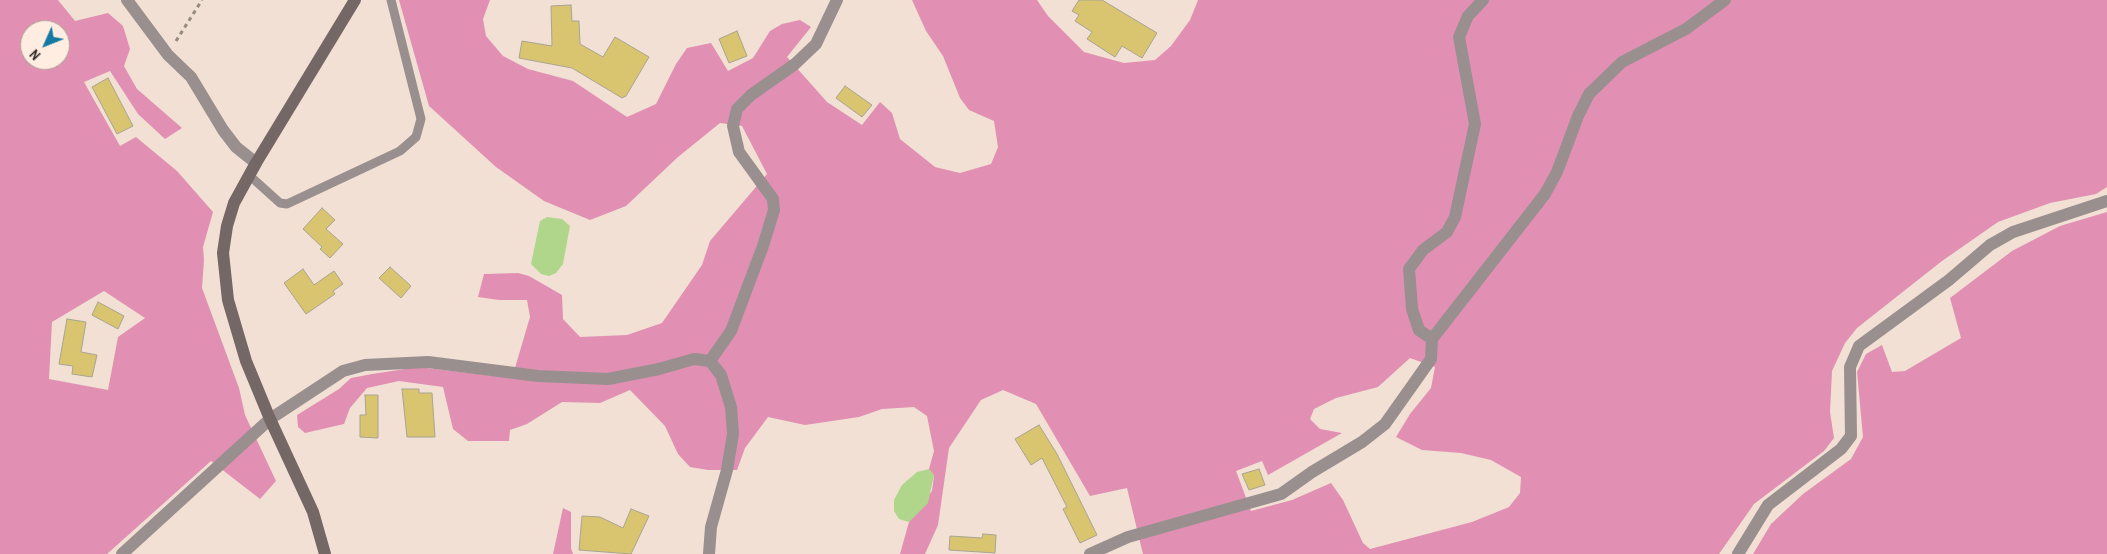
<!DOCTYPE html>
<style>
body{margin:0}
#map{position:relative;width:2107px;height:554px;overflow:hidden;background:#f1e0d3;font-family:"Archivo Narrow",sans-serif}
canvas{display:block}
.north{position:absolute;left:20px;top:20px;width:50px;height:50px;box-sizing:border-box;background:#feede0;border:1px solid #ab9e94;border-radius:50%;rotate:226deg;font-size:14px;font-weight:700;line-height:20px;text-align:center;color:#2e2722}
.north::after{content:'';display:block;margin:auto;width:18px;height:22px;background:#1379a4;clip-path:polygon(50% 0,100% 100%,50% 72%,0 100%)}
</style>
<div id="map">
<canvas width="2107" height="554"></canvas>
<div class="north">N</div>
</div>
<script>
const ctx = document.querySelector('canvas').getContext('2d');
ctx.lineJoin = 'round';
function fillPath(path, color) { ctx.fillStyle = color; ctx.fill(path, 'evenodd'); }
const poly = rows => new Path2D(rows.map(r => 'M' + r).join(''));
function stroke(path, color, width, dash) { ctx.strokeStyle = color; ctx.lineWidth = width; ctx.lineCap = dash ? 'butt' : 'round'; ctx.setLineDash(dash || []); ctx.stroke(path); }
const forest = poly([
 [0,0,58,0,75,21,108,13,123,26,130,49,124,66,137,89,182,128,165,139,138,114,110,71,84,82,120,146,136,137,177,171,213,212,203,247,204,260,202,288,239,388,245,415,276,481,260,499,211,461,107,554,0,554],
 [30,30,60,30,60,60,30,60],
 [104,291,145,318,118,337,108,390,49,379,52,322],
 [399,0,490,0,483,19,486,36,503,56,528,69,573,81,627,117,656,104,676,64,687,48,711,43,728,71,753,58,770,31,782,24,800,20,811,27,787,57,827,102,862,125,880,102,892,113,900,139,935,167,960,173,991,164,998,147,994,121,969,110,960,98,943,56,926,31,912,0,1037,0,1048,16,1084,52,1124,63,1155,60,1171,46,1190,20,1198,0,2107,0,2107,187,2096,194,2050,203,1998,222,1942,261,1857,328,1845,343,1832,371,1830,412,1834,438,1824,451,1754,504,1719,554,1143,554,1127,488,1090,496,1036,404,1003,390,981,400,949,448,938,525,925,554,900,554,909,522,932,491,934,476,929,469,934,451,927,416,914,407,882,409,859,417,805,425,768,417,745,448,737,470,708,470,690,467,678,454,665,426,630,390,600,403,562,402,527,424,510,430,509,441,468,441,453,429,443,387,399,381,367,388,350,408,344,424,305,433,298,427,297,415,339,389,351,378,372,374,418,367,512,378,530,317,527,300,499,300,478,297,484,274,518,273,529,276,562,295,563,319,580,337,627,335,662,323,702,265,710,241,767,174,742,126,720,123,678,157,626,206,590,220,544,201,496,167,429,106],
 [1410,358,1435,367,1431,388,1410,414,1396,437,1422,450,1461,453,1491,460,1521,477,1520,493,1509,507,1472,522,1370,549,1363,543,1343,500,1331,483,1292,500,1251,511,1236,471,1262,461,1268,475,1342,433,1320,429,1310,419,1314,409,1336,398,1378,387],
 [2107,212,2107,554,1753,554,1771,524,1803,494,1851,459,1863,437,1857,372,1866,354,1882,345,1892,372,1905,371,1961,338,1950,298,2012,251,2060,226],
 [563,508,571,512,571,548,573,554,553,554]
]);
const water = poly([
 [547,217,562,219,570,226,563,264,556,273,549,276,541,274,531,264,540,221],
 [929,469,934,475,928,503,909,522,899,519,894,511,894,500,902,485,917,472]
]);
const building = poly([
 [1079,0,1102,0,1157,33,1142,58,1122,46,1115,57,1087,39,1092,32,1075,21,1079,15,1072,11,1079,0],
 [571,5,572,21,579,21,580,44,603,57,615,37,649,57,626,96,622,98,572,68,519,58,522,41,552,46,551,6,571,5],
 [737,31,747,56,729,63,719,39,737,31],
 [108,78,133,126,117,134,92,87,108,78],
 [845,86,872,105,862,117,836,98,845,86],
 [322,208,335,220,326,229,343,244,330,258,320,249,322,247,303,229,322,208],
 [390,267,411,286,401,298,379,278,390,267],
 [303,269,314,285,334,271,343,284,333,291,335,294,306,314,284,283,303,269],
 [98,302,124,316,118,329,92,315,98,302],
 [67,319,86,322,81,352,97,355,92,377,72,374,73,366,59,364,67,319],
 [402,389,419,389,419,393,432,393,435,437,407,437,402,389],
 [365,395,378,395,378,438,360,437,360,415,366,415,365,395],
 [1039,425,1057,454,1097,535,1080,543,1063,509,1067,507,1042,458,1031,465,1015,439,1039,425],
 [1259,469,1265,485,1249,490,1242,474,1259,469],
 [631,509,649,516,631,554,579,550,582,516,600,517,623,528,631,509],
 [983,534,996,535,995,553,949,550,950,536,982,538,983,534]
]);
const path = poly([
 [176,41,202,0]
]);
const lane = poly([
 [250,176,280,203,287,204,400,151,416,137,421,119,391,0]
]);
const street = poly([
 [127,0,168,55,191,77,223,130,236,147,256,163],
 [1432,339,1419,330,1412,309,1409,269,1423,250,1447,232,1455,217,1475,124,1459,37,1468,16,1483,0],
 [710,361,731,331,763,246,774,210,773,199,739,152,733,126,737,109,751,95,795,64,816,44,837,0],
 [122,554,270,419,343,371,365,365,428,362,538,376,608,379,659,369,694,359,710,361,721,375,731,407,733,434,727,470,711,527,709,554],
 [1090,554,1128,537,1281,494,1312,472,1362,442,1385,424,1431,359,1432,339,1545,194,1557,172,1578,116,1589,94,1622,62,1686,29,1725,0],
 [1738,554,1768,505,1841,449,1851,436,1850,367,1859,346,1949,280,1990,245,2013,232,2107,201]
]);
const secondary = poly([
 [325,554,313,512,270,419,246,361,228,300,223,253,227,226,234,203,256,163,355,0]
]);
fillPath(forest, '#e190b3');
fillPath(water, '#b0d68b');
fillPath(building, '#d9c470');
stroke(building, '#a8a492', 1);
stroke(path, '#978a81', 3, [4, 4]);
stroke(lane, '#998f8e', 9);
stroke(street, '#998f8e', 12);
stroke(secondary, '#756765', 12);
</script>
